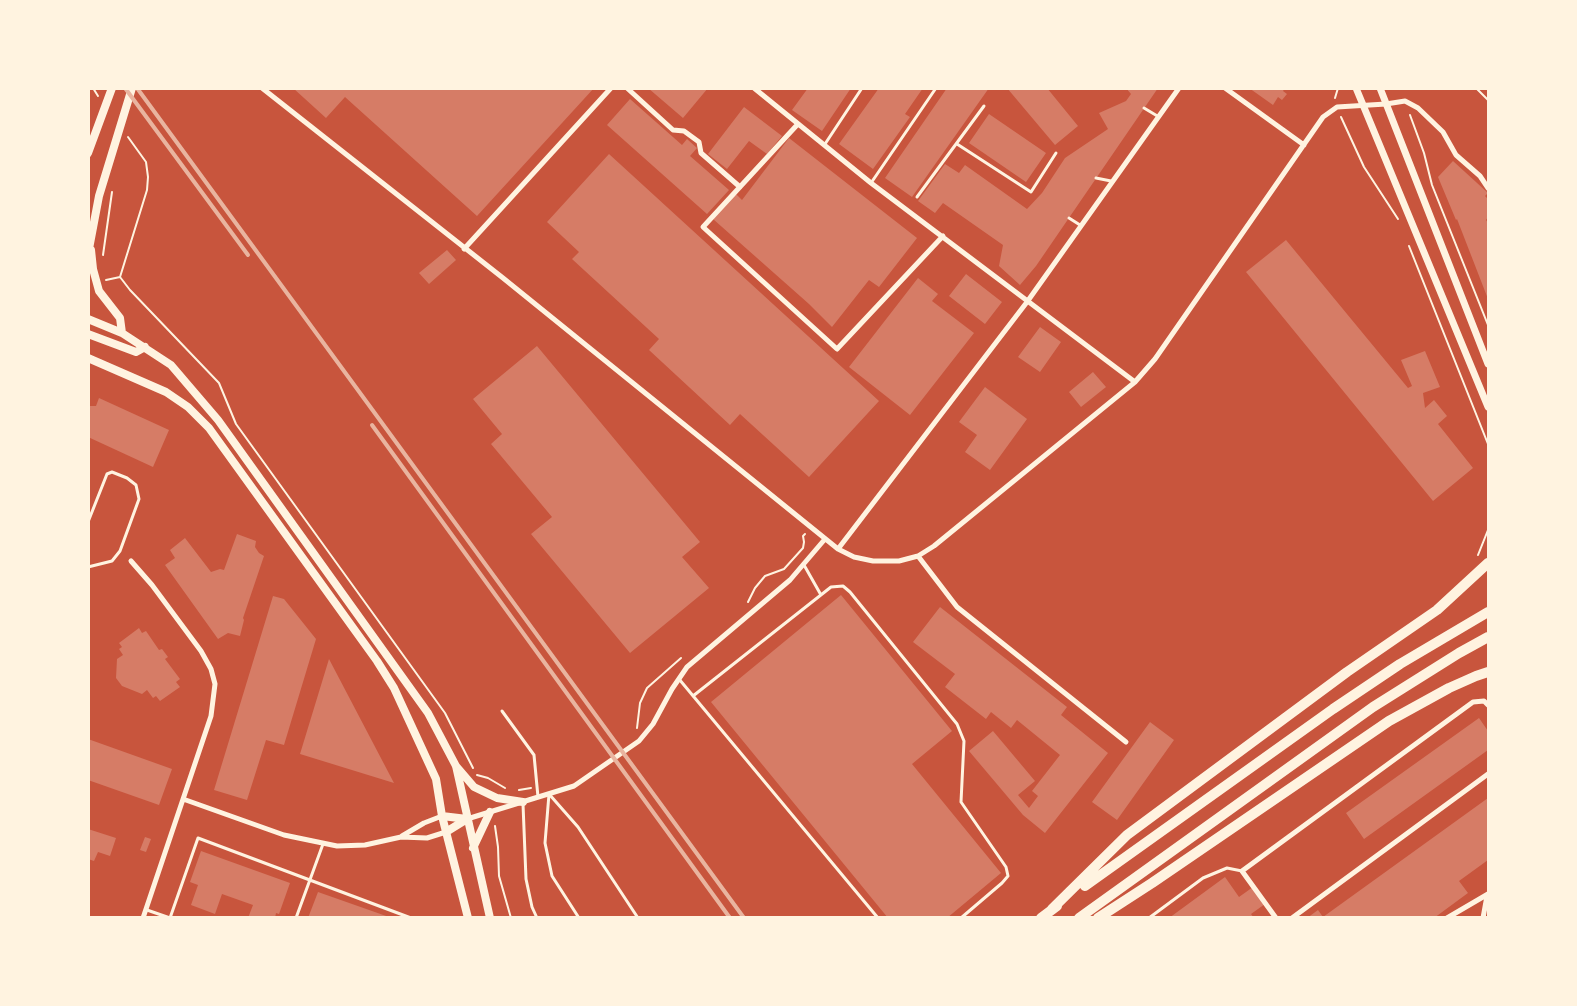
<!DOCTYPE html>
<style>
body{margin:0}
#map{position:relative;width:1577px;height:1006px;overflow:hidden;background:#c8553d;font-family:Montserrat,sans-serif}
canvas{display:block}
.frame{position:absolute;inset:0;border:90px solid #fff3e0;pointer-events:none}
</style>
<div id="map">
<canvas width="1577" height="1006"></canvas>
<div class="frame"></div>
</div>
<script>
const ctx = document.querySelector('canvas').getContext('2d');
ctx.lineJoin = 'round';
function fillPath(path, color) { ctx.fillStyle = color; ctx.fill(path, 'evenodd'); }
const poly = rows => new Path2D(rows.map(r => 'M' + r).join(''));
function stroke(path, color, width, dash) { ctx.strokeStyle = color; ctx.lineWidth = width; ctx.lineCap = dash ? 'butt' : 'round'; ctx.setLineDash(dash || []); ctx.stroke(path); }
const building = poly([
 [293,88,594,88,477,216,345,97,326,118],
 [648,88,708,88,683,118],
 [808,88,851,88,822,131,792,110],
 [879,88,923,88,905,114,910,117,873,169,839,144],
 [947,88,989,88,912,197,885,178],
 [1007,88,1047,88,1078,126,1055,145],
 [1126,88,1158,88,1036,266,1020,285,999,266,1003,245,943,203,935,213,918,201,945,164,959,173,965,165,1027,209,1042,193,1065,158,1108,129,1099,113,1126,101,1131,94],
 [1249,88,1285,88,1283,91,1287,94,1282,100,1278,97,1273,105],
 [630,99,682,145,687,139,697,148,690,156,729,190,707,214,607,125],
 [744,107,782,136,767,154,749,141,727,169,708,154],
 [989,114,1046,153,1026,182,969,143],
 [789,138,917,238,879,287,869,280,832,327,809,304,713,219,736,194,742,200],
 [609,154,879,401,809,477,740,414,730,425,649,350,659,339,572,259,579,252,547,222],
 [1453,161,1488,193,1485,196,1488,199,1488,217,1486,220,1488,223,1488,299,1457,219,1456,220,1438,177],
 [1286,240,1408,388,1412,386,1401,360,1425,351,1440,387,1423,393,1425,408,1434,400,1447,416,1438,424,1473,468,1433,501,1246,272],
 [447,250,456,260,429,284,419,273],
 [966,274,1002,302,985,324,949,296],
 [918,278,938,294,932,301,974,333,910,415,849,367],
 [1040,327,1061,342,1040,372,1018,357],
 [537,346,700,542,682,557,709,588,630,653,531,534,552,517,491,444,502,434,473,399],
 [1093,372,1106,387,1081,407,1069,392],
 [985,387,1027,419,990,470,965,452,977,435,959,422],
 [99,398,169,430,153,467,88,437,88,406,96,406],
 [237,534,256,541,255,547,259,553,264,556,243,618,244,620,240,636,228,633,218,639,165,565,175,558,170,550,185,538,211,572,220,569,224,570],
 [841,595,952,731,912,764,1001,873,947,918,888,918,711,702],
 [273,596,284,599,316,639,284,745,266,740,247,800,214,790],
 [940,607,1067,707,1061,715,1108,753,1045,833,1023,815,969,751,993,731,1035,781,1018,795,1029,808,1038,796,1032,791,1060,755,1017,720,1011,728,991,712,986,719,945,687,955,674,913,642],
 [139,628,142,633,146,631,159,650,162,649,168,657,165,659,180,679,176,682,180,687,160,701,156,696,153,698,147,690,142,694,122,686,116,678,117,659,123,655,119,649,122,647,119,643],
 [329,659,394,783,300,754],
 [1479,718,1488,731,1488,750,1364,839,1346,813],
 [1150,722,1174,740,1117,820,1092,802],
 [88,739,172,769,159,805,88,780],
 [1488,798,1488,860,1459,881,1468,893,1434,918,1307,918,1318,910,1323,917],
 [88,829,116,838,110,856,98,852,94,861,88,859],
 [145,837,151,839,146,852,140,850],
 [201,851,290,883,279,914,276,913,275,918,248,918,253,905,222,894,215,914,191,905,198,885,190,882],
 [1225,877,1239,897,1253,887,1265,904,1251,914,1254,918,1169,918],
 [318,892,389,917,389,918,308,918]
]);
const path = poly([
 [93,88,98,96],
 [1476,88,1488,100],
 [1335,98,1338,88],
 [1410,115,1424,153,1432,185,1488,325],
 [1341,117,1364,167,1398,219],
 [1409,246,1488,444],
 [103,255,112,192],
 [120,277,130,290,219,383,236,424,445,713,473,768],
 [120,277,147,190,148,177,146,162,128,137],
 [106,280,120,277],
 [1478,555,1488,530],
 [1488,581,1488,588],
 [748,602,755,588,765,576,784,569,803,548,804,542,803,536,805,534],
 [637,728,640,703,647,688,681,658],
 [477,775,488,778,505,788],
 [519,790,531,788],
 [495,826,498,847,499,876,511,918]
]);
const service = poly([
 [1144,108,1159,117],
 [825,144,862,88],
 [957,144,1031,192,1056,153],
 [1096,178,1111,181],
 [871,183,936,88],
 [917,197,984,106],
 [1069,218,1080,225],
 [88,522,107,474,112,472,127,478,136,485,139,499,120,551,112,561,88,567],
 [804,565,821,595],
 [679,679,878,918],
 [693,696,831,587,843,586,850,592,957,724,964,741,961,802,1006,867,1008,876,1002,883,961,918],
 [502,711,534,755,538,797],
 [549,794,578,827,638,918],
 [549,794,545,843,552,876,579,918],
 [523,804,526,879,532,907,537,918],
 [147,910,170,918,198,838,411,918],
 [296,918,323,844],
 [1149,918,1203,878,1227,868,1242,871]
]);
const minor = poly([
 [262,88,503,278,838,549,854,557,873,561,899,561,918,556,934,546,1135,382,1155,359,1323,117,1337,107,1386,104,1405,101,1418,108,1443,132,1456,155,1480,176,1488,188],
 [627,88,673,130,684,131,699,142,701,153,740,187],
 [754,88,871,183,1135,382],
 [1225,88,1304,145],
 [797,125,703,227,837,349,943,236],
 [464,249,611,88],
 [838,549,1027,302,1179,88],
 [918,556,957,607,1126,742],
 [131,561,152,585,201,651,211,669,215,684,211,716,143,918],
 [183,799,284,835,337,846,365,845,401,837,427,838,446,832],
 [467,819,574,786,639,741,653,724,672,689,687,667,790,580,825,539],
 [402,836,424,823,442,816],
 [1276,918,1242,871,1473,702,1484,701,1488,705],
 [1292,918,1488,774],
 [1447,918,1488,894],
 [1483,918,1487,896]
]);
const tertiary = poly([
 [1356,88,1488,407],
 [1380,88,1488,364]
]);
const secondary = poly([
 [88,153,112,88],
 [91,250,93,269,99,291,120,318,122,333],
 [88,254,99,196,132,88],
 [88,319,122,333,171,365,218,420,428,713,456,766,490,918],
 [88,334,136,352,145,347],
 [88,358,166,392,188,407,209,428,377,661,394,688,436,779,442,816,468,918],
 [456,766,474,787,497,798,523,802],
 [442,816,467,819],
 [446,832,467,819],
 [473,848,490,812]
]);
const motorway = poly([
 [1085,886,1333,709,1400,664,1488,612],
 [1052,909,1127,835,1347,672,1437,610,1488,563],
 [1041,918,1057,906],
 [1079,918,1373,707,1459,653,1488,637],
 [1098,918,1152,883,1389,721,1449,688,1476,676,1488,672]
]);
const rail = poly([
 [125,88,248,255],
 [137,88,744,918],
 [372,425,730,918]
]);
fillPath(building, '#d67c66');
stroke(path, '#fff3e0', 2);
stroke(service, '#fff3e0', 3);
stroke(minor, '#fff3e0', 5);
stroke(tertiary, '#fff3e0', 7);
stroke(secondary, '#fff3e0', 8);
stroke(motorway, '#fff3e0', 10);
stroke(rail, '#e9b49f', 4);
</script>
